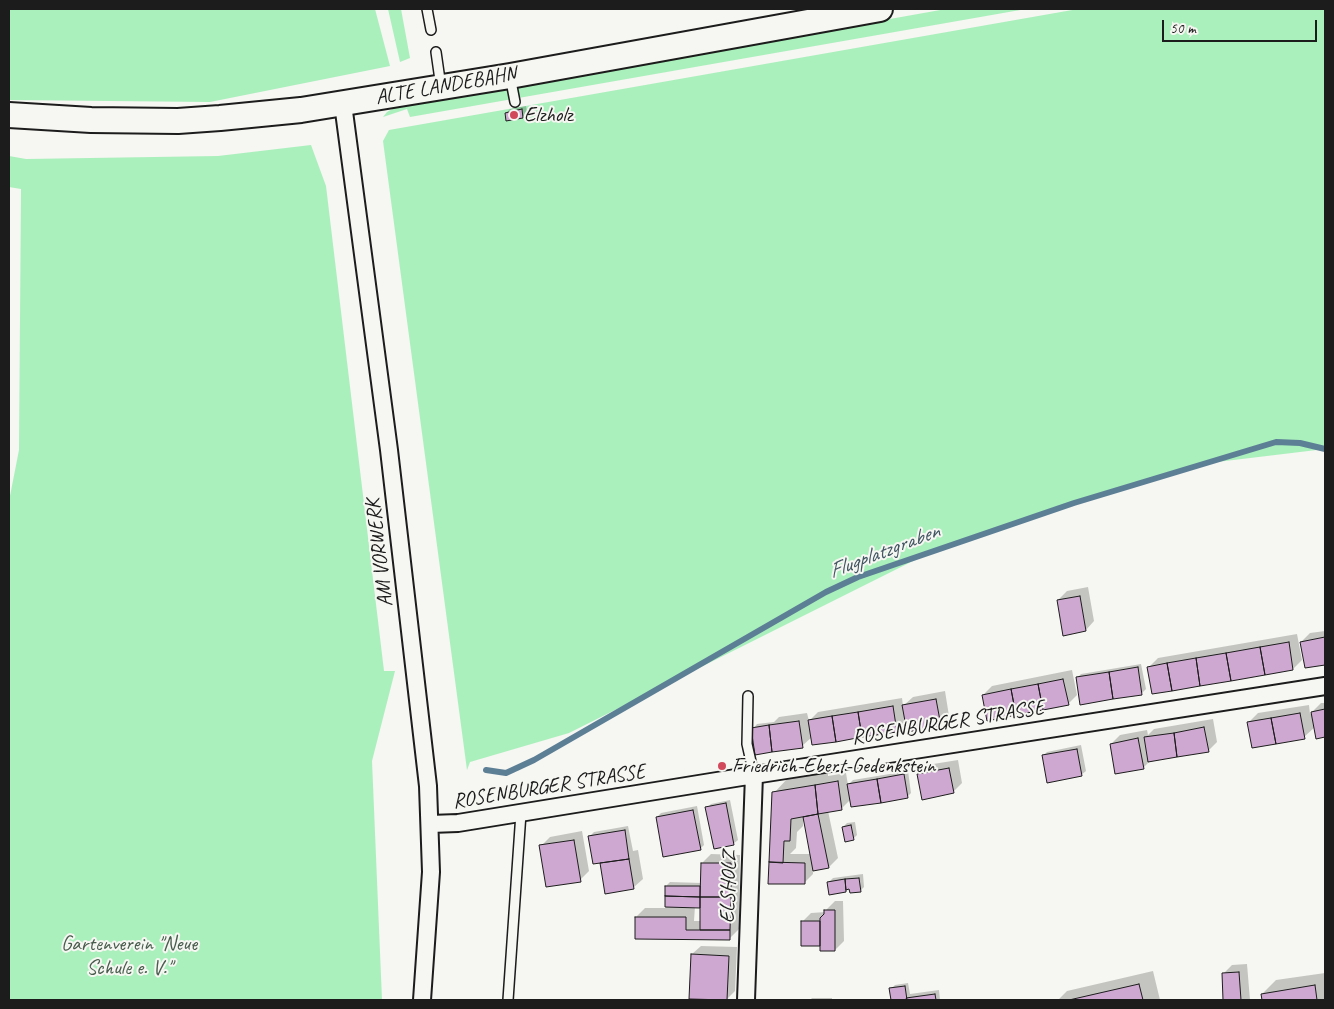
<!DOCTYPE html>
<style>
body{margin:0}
#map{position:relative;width:1334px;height:1009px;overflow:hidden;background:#f6f6f2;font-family:Caveat,sans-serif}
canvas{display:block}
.frame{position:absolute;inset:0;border:10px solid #1c1c1c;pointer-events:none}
.scale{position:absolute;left:1162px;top:20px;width:155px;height:22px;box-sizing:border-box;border:2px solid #1c1c1c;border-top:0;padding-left:6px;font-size:15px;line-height:18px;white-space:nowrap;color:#1c1c1c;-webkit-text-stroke:4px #f6f6f2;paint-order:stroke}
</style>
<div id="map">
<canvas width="1334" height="1009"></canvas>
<div class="frame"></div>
<div class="scale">50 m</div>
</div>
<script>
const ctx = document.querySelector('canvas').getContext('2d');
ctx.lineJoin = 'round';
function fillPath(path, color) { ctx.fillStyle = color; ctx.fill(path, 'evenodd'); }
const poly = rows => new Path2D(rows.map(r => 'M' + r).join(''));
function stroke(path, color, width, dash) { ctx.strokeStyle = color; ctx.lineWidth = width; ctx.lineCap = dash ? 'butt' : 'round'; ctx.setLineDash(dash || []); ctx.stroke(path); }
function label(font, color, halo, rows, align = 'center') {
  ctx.font = font + ' Caveat,sans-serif'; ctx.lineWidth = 4; ctx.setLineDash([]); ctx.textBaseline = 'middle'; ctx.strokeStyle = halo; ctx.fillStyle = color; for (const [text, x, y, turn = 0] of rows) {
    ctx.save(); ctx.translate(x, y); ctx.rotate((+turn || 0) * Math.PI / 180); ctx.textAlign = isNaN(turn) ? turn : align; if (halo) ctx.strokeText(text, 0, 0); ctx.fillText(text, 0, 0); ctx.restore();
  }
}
const green = poly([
 [9,9,375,9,390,66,210,102,9,100],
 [388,9,401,9,410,58,400,62],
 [946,9,1026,9,410,117,407,109,383,117,387,112,396,107],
 [1078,9,1325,9,1325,449,1192,465,923,556,569,733,470,762,467,770,383,141,389,130],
 [311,145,326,186,384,671,395,671,372,761,382,1000,9,1000,9,501,19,450,21,189,9,187,9,156,26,159,218,156]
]);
const shadow = poly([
 [526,106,527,112,523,117,506,113,510,109],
 [1088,587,1094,621,1086,630,1058,600,1067,591],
 [1325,631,1325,664,1306,667,1301,642,1310,633],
 [1297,634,1302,660,1293,669,1149,667,1158,658],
 [1141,664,1146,689,1141,694,1077,678,1081,674],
 [1072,670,1077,695,1068,704,983,695,992,686],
 [945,691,949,716,941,725,906,721,897,731,813,744,812,737,802,746,753,729,757,724,774,722,779,717,807,713,809,721,818,712,902,698,903,706,913,697],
 [1321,703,1325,703,1325,736,1317,738,1315,727,1304,737,1249,722,1258,713,1309,705,1310,714],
 [1213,719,1217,742,1208,751,1150,761,1143,768,1111,744,1120,735,1147,730,1148,735,1154,729],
 [1081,745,1086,771,1081,775,1043,756,1047,752],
 [958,760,962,783,953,792,918,774,927,765],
 [908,771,911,793,907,797,851,799,841,809,828,811,838,858,829,867,813,870,813,874,804,883,770,882,774,793,787,779,828,772,828,776,846,773,848,785,853,780],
 [803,818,811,854,790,854,796,848,797,832,803,826],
 [730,800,738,840,733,844,707,808,711,804],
 [697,806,704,845,700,849,657,817,661,813],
 [855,822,857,835,853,839,843,827,847,823],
 [628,826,633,851,638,850,643,879,634,887,590,836,594,832],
 [582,831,589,871,580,880,541,846,550,837],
 [711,854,740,855,739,929,730,938,636,937,636,917,645,908,666,908,666,886,670,882,702,883,702,863],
 [695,906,701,907,701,921,694,921],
 [863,874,864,887,860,891,849,888,846,891,829,882,833,878],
 [835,901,843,901,844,941,835,950,822,944,802,922,811,913,826,912,826,910],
 [701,946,737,947,735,991,726,1000,731,1000,712,1000,713,999,692,954],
 [1247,964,1250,1000,1225,1000,1223,974,1232,965],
 [1153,971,1160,1000,1058,1000,1067,991],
 [1325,973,1325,1000,1263,1000,1262,994,1276,980],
 [908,983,910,994,939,990,940,1000,892,1000,891,989,895,985],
 [812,998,832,998,832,1000,810,1000]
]);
const stream = poly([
 [486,770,506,773,534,760,826,592,858,577,1074,503,1276,442,1300,443,1325,449]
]);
const building = poly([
 [522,109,523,118,506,121,505,113,522,109],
 [1080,596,1086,631,1063,636,1057,600,1080,596],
 [1325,637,1325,665,1305,668,1300,642,1325,637],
 [1289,642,1293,670,1265,675,1260,647,1289,642],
 [1260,647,1265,675,1231,681,1226,653,1260,647],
 [1226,653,1231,681,1200,686,1196,658,1226,653],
 [1196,658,1200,686,1172,691,1167,663,1196,658],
 [1167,663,1172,691,1152,694,1147,667,1167,663],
 [1138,667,1142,695,1113,699,1109,672,1138,667],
 [1109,672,1113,699,1080,705,1076,677,1109,672],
 [1063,679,1069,705,1043,710,1038,684,1063,679],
 [1038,684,1043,710,1016,715,1011,689,1038,684],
 [1011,689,1016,715,987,721,982,695,1011,689],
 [936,699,941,726,907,732,902,705,936,699],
 [893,706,897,732,862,737,858,712,893,706],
 [1325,709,1325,737,1316,739,1311,712,1325,709],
 [858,712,862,737,836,742,832,716,858,712],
 [1300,713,1305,739,1276,744,1271,718,1300,713],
 [832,716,836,742,812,745,808,720,832,716],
 [1271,718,1276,744,1252,748,1247,722,1271,718],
 [799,721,803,748,772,752,769,725,799,721],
 [769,725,772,752,755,755,751,728,769,725],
 [1204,727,1209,752,1177,757,1174,733,1204,727],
 [1174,733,1177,757,1148,762,1144,737,1174,733],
 [1138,738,1144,769,1115,774,1110,744,1138,738],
 [1077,749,1082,776,1047,783,1042,755,1077,749],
 [949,768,954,793,922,800,917,774,949,768],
 [904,774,908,798,881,803,877,779,904,774],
 [877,779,881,803,851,807,847,784,877,779],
 [838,781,842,810,818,814,815,785,838,781],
 [815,785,818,814,791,819,790,841,784,841,783,863,769,862,772,792,815,785],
 [726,803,734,845,714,849,705,807,726,803],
 [693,810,701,850,663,857,656,817,693,810],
 [818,814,829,868,813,871,803,817,818,814],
 [851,825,854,840,845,842,842,827,851,825],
 [625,830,629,859,593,864,588,836,625,830],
 [574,840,581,882,546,887,539,845,574,840],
 [629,859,634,889,605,894,600,863,629,859],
 [769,862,805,863,805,884,768,884,769,862],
 [701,863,731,863,731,897,700,897,701,863],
 [859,878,861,892,850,893,849,889,846,890,845,879,859,878],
 [845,879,846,892,829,895,827,882,845,879],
 [665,886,700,886,700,897,665,896,665,886],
 [665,896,700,897,700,908,665,907,665,896],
 [700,897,731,897,730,930,700,930,700,897],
 [824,910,835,910,835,951,820,951,820,918,824,914,824,910],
 [635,917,686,917,686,930,730,930,730,940,635,939,635,917],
 [801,921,820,921,820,946,801,946,801,921],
 [691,954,729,956,727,1000,689,999,691,954],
 [1239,972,1241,1000,1223,1000,1222,973,1239,972],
 [1139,984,1143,1000,1069,1000,1139,984],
 [1315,985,1317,1000,1262,1000,1261,994,1315,985],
 [905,986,907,1000,891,1000,889,988,905,986],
 [935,994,936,1000,907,1000,906,998,935,994]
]);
const lane = poly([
 [427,9,431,30],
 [436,52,441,87],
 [510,76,515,102],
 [748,696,747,744,754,775],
 [508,1000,521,813]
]);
const street = poly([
 [343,104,389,450,428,786,431,872,422,1000],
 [430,824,458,823,754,775,1325,686],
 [746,1000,754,775]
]);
const secondary = poly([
 [9,115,91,120,178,121,220,118,301,110,510,76,880,9]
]);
const markers = [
 [514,115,5,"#d1495b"],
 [722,766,5,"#d1495b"]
];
const streetNames = [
 ["ALTE LANDEBAHN",446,86,-10],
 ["AM VORWERK",380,553,-97],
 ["ROSENBURGER STRASSE",948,723,-9],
 ["ROSENBURGER STRASSE",549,787,-9],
 ["ELSHOLZ",729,887,-88]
];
const poiNames = [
 ["Elzholz",524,115],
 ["Friedrich-Ebert-Gedenkstein",732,766]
];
const parkNames = [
 ["Gartenverein \"Neue",129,944],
 ["Schule e. V.\"",129,968]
];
const waterNames = [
 ["Flugplatzgraben",884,552,-21]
];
fillPath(green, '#aaf0bc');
fillPath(shadow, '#0003');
stroke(stream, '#5c7f95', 6);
fillPath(building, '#cea8d0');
stroke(building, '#1c1c1c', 1);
stroke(lane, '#1c1c1c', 12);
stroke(street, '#1c1c1c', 20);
stroke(secondary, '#1c1c1c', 28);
stroke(lane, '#f6f6f2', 9);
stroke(street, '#f6f6f2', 16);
stroke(secondary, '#f6f6f2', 24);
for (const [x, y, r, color] of markers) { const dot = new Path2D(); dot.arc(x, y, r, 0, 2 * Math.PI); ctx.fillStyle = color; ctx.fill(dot); stroke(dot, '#f6f6f2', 2); }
label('21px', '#1c1c1c', '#f6f6f2', streetNames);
label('21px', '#1c1c1c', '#f6f6f2', poiNames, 'left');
label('21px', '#475c4c', '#f6f6f2', parkNames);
label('italic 22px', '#415662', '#f6f6f2', waterNames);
</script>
